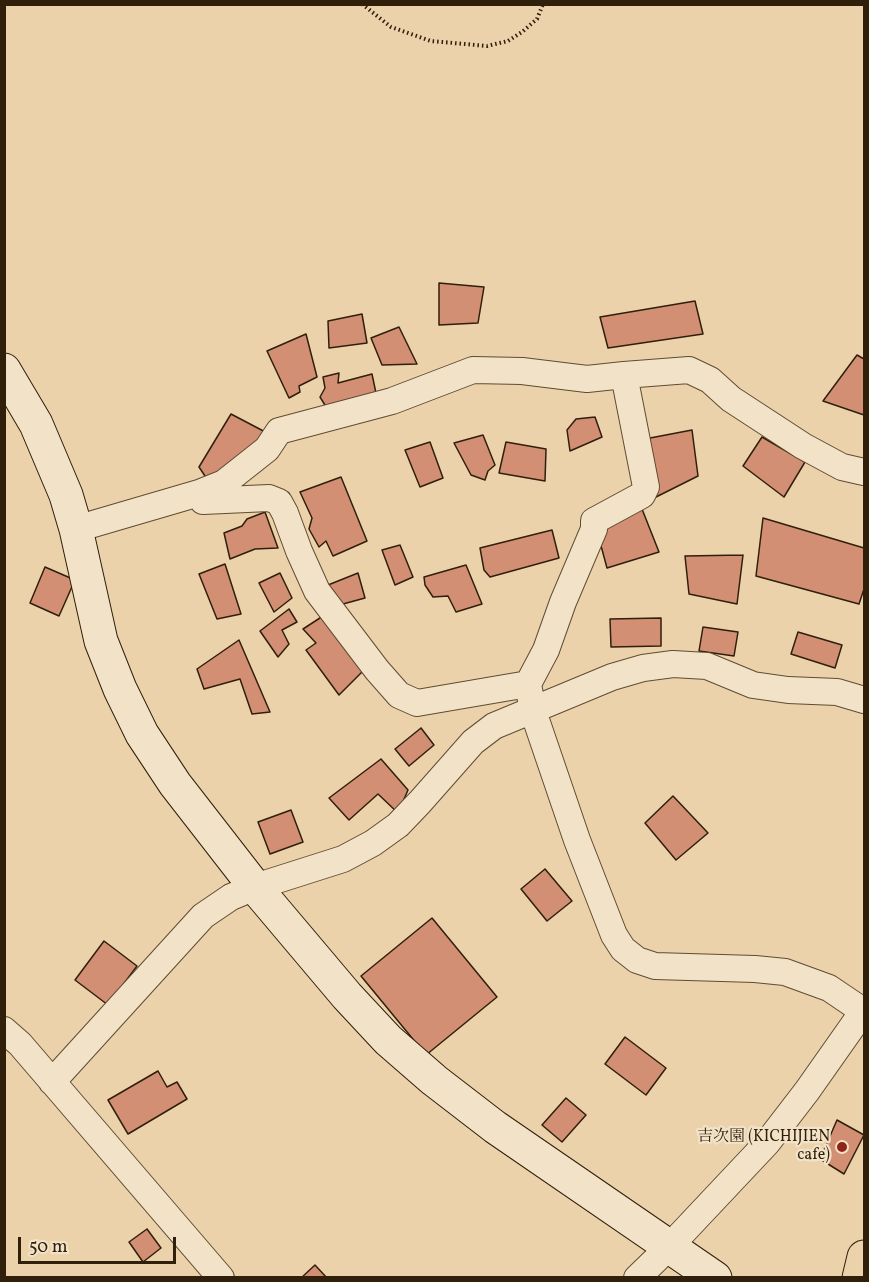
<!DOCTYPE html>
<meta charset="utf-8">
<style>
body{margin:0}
#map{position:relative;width:869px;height:1282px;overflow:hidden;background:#ebd2ab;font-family:Vollkorn,serif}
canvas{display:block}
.frame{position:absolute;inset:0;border:6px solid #2f1f0b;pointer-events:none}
.scale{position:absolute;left:18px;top:1237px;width:158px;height:27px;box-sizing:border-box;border:3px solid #2f1f0b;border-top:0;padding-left:8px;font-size:18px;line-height:21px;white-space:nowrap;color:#2f1f0b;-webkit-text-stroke:4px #f2e2c8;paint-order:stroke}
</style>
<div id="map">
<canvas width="869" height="1282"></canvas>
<div class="frame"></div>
<div class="scale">50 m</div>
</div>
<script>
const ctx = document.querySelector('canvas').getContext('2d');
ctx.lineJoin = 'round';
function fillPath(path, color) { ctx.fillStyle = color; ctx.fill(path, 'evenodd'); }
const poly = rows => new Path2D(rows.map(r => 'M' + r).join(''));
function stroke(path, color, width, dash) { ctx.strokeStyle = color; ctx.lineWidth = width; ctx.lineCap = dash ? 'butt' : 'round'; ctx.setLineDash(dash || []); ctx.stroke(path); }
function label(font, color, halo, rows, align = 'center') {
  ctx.font = font + ' Vollkorn,"Noto Serif JP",serif'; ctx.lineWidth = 4.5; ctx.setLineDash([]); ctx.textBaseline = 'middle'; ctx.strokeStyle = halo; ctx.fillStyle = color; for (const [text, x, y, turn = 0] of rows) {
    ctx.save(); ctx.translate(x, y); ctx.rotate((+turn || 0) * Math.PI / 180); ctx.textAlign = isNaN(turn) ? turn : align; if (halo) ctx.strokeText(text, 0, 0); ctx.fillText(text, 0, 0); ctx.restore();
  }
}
const building = poly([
 [439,283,484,287,478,323,439,325,439,283],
 [695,301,703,334,608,348,600,317,695,301],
 [362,314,367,343,329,348,328,321,362,314],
 [399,327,417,364,382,365,371,338,399,327],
 [306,334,317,377,299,386,300,392,289,398,267,351,306,334],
 [857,355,864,359,864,415,823,401,857,355],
 [339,373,338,383,372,374,377,398,328,410,320,397,325,388,323,377,339,373],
 [231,414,271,435,209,482,199,467,231,414],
 [595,417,602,437,570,451,567,430,576,419,595,417],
 [692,430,698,476,648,501,650,438,692,430],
 [483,435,495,465,488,471,485,480,471,475,454,443,483,435],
 [762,437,805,462,784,497,743,466,762,437],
 [430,442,443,478,420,487,405,450,430,442],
 [506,442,546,449,545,481,499,473,506,442],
 [341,477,367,541,333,556,326,541,319,547,309,529,312,518,300,492,341,477],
 [642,509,659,552,607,568,597,531,642,509],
 [265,512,278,548,255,549,230,559,224,533,242,526,247,519,265,512],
 [763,518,864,548,864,589,859,604,756,576,763,518],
 [552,530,559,558,490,577,484,570,480,548,552,530],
 [400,545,413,577,395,585,382,550,400,545],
 [743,555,737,604,689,594,685,556,743,555],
 [225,564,241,614,217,619,199,574,225,564],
 [466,565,482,604,456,612,448,596,433,597,425,585,424,577,466,565],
 [45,567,75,580,59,616,30,603,45,567],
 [280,573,292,598,274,612,259,583,280,573],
 [358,573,365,598,332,607,328,585,358,573],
 [289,609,297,622,282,630,289,644,278,657,260,631,289,609],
 [323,616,365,669,339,695,306,650,316,643,303,629,323,616],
 [661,618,661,646,611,647,610,619,661,618],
 [703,627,738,632,734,656,699,651,703,627],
 [798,632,842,645,835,668,791,654,798,632],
 [239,640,270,712,252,714,240,679,204,689,197,669,239,640],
 [421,728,434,745,409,766,395,749,421,728],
 [381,759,408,790,398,813,378,794,349,820,329,798,381,759],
 [673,796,708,833,676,860,645,823,673,796],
 [291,810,303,842,270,854,258,822,291,810],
 [545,869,572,901,547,921,521,889,545,869],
 [432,918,497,997,426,1055,361,976,432,918],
 [104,941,137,966,108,1005,75,980,104,941],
 [625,1037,666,1068,646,1095,605,1064,625,1037],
 [158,1071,167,1087,177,1082,187,1099,128,1134,108,1100,158,1071],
 [566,1098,586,1115,562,1142,542,1125,566,1098],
 [837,1120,864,1135,844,1174,820,1159,837,1120],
 [147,1229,161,1248,143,1262,129,1242,147,1229],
 [315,1265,327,1278,301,1278,315,1265]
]);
const path = poly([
 [362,4,391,27,431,41,487,46,508,41,522,32,537,19,543,4]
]);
const street = poly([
 [199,493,224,483,267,449,279,431,392,401,473,370,522,371,587,379,624,375],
 [76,529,199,493,203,501,269,498,279,502,285,513,299,551,317,591,377,670,399,695,417,703,528,684],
 [863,1011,829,988,785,972,755,969,655,966,637,960,623,949,614,935,577,840,533,711,528,684,546,650,563,602,594,529,594,521,642,495,646,487,624,375,689,370,710,380,731,399,803,446,842,467,864,472],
 [4,1030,20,1044,221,1278],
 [52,1082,203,916,231,897,255,887,343,859,373,843,398,825,420,802,473,742,494,726,612,677,643,668,673,664,707,666,753,685,788,690,837,692,864,700],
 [637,1278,670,1246,767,1143,807,1091,864,1010]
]);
const secondary = poly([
 [4,370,36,424,66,495,76,529,101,641,120,689,142,734,175,784,255,887,347,996,388,1040,434,1080,495,1127,715,1278]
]);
const primary = poly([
 [859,1278,864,1257]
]);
const markers = [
 [842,1147,6,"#8f2418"]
];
const poiNames = [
 ["吉次園 (KICHIJIEN",830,1138],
 ["cafe)",830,1156]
];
fillPath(building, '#d28f74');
stroke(building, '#2f1f0b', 1.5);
stroke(street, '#5e4c33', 28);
stroke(secondary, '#2f1f0b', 35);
stroke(primary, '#2f1f0b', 35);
stroke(path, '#2f1f0b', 4, [1.5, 3]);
stroke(street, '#f2e2c8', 26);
stroke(secondary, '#f2e2c8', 33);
stroke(primary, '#ebd2ab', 33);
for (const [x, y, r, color] of markers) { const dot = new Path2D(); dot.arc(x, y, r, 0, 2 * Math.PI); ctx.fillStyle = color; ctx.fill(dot); stroke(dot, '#f2e2c8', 2); }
label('16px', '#2f1f0b', '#f2e2c8', poiNames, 'right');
</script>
